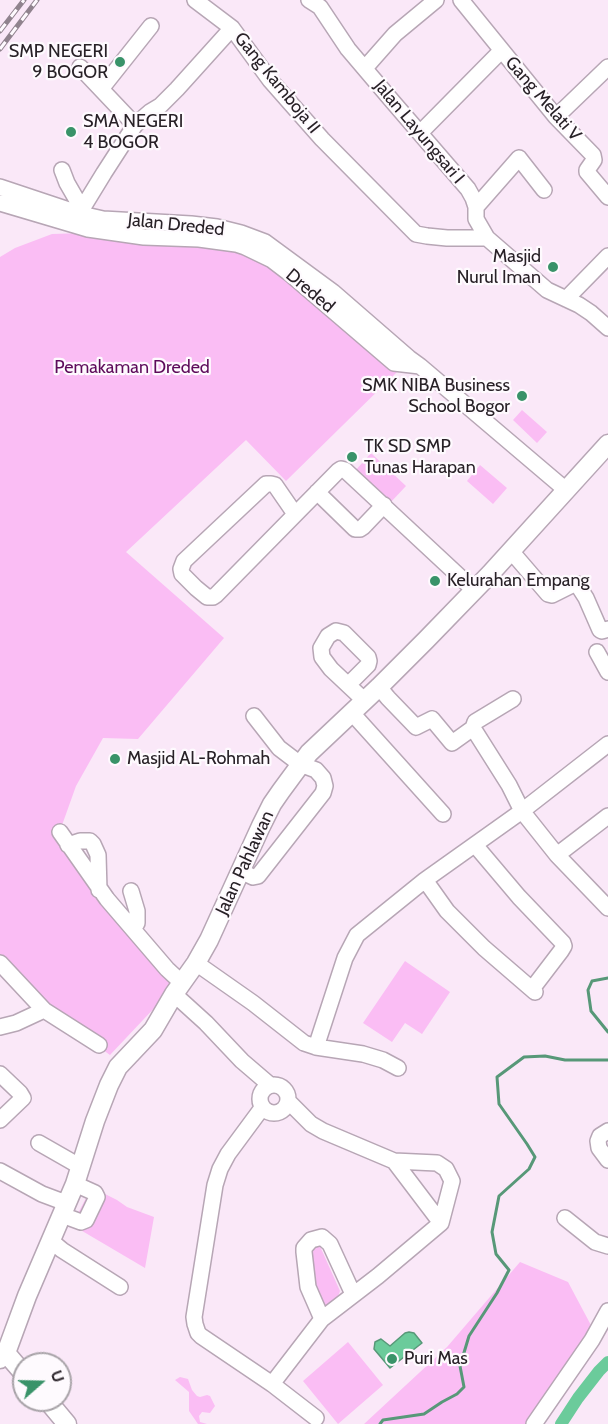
<!DOCTYPE html>
<style>
body{margin:0}
#map{position:relative;width:608px;height:1424px;overflow:hidden;background:#fae8f8;font-family:Cabin,sans-serif}
canvas{display:block}
.north{position:absolute;left:12px;top:1352px;width:60px;height:60px;box-sizing:border-box;background:#fefafe;border:2px solid #a8a3a8;border-radius:50%;rotate:70deg;font-size:16px;font-weight:700;line-height:24px;text-align:center;color:#282127}
.north::after{content:'';display:block;margin:auto;width:21px;height:27px;background:#399369;clip-path:polygon(50% 0,100% 100%,50% 72%,0 100%)}
</style>
<div id="map">
<canvas width="608" height="1424"></canvas>
<div class="north">U</div>
</div>
<script>
const ctx = document.querySelector('canvas').getContext('2d');
ctx.lineJoin = 'round';
function fillPath(path, color) { ctx.fillStyle = color; ctx.fill(path, 'evenodd'); }
const poly = rows => new Path2D(rows.map(r => 'M' + r).join(''));
function stroke(path, color, width, dash) { ctx.strokeStyle = color; ctx.lineWidth = width; ctx.lineCap = dash ? 'butt' : 'round'; ctx.setLineDash(dash || []); ctx.stroke(path); }
function label(font, color, halo, rows, align = 'center') {
  ctx.font = font + ' Cabin,sans-serif'; ctx.lineWidth = 4.5; ctx.setLineDash([]); ctx.textBaseline = 'middle'; ctx.strokeStyle = halo; ctx.fillStyle = color; for (const [text, x, y, turn = 0] of rows) {
    ctx.save(); ctx.translate(x, y); ctx.rotate((+turn || 0) * Math.PI / 180); ctx.textAlign = isNaN(turn) ? turn : align; if (halo) ctx.strokeText(text, 0, 0); ctx.fillText(text, 0, 0); ctx.restore();
  }
}
const green = poly([
 [84,233,214,243,276,266,397,372,286,481,246,440,126,552,224,638,138,739,103,738,76,786,61,828,176,985,110,1055,26,994,0,964,0,257,15,248,52,234],
 [522,410,547,432,537,443,513,420],
 [371,453,406,486,390,503,355,471],
 [480,465,507,488,493,504,467,481],
 [405,961,450,992,422,1034,405,1023,392,1042,363,1023],
 [95,1189,117,1200,127,1207,154,1217,145,1268,72,1225,86,1198,91,1197],
 [312,1243,319,1244,340,1291,336,1302,324,1308,317,1301,309,1254],
 [520,1262,568,1282,593,1329,525,1424,364,1424,447,1347],
 [348,1342,383,1385,338,1424,303,1381],
 [180,1377,188,1379,192,1390,197,1396,200,1397,207,1395,210,1396,215,1406,210,1413,202,1412,199,1416,200,1422,207,1424,198,1424,189,1411,189,1392,175,1380]
]);
const water = poly([
 [409,1332,414,1333,422,1343,390,1368,374,1349,375,1342,381,1339,390,1346,405,1333,409,1332]
]);
const stream = poly([
 [608,978,592,981,588,990,591,1011,608,1032],
 [380,1424,383,1420,424,1414,442,1402,457,1394,464,1387,460,1366,469,1336,497,1293,509,1270,496,1254,492,1232,499,1196,529,1169,535,1157,527,1144,499,1104,497,1077,524,1057,545,1056,565,1060,608,1060]
]);
const canal = poly([
 [561,1424,578,1398,599,1371,608,1362]
]);
const minor = poly([
 [195,0,232,28,270,80,322,139,416,234,427,236,447,238,487,238],
 [309,0,320,7,348,49,393,102,468,189,473,198,476,207,476,219,487,238,547,290,579,305,591,313,608,328],
 [461,0,556,117,593,155,594,160,587,170,587,172,608,197],
 [80,67,135,125],
 [365,68,395,34,436,0],
 [101,89,151,26],
 [556,117,608,67],
 [420,133,501,51],
 [62,170,67,183,82,209],
 [0,187,81,214,103,219,191,224,217,227,241,233,265,242,333,292,409,358,420,366,566,490],
 [0,203,88,229,144,237,199,239,236,244,245,247,272,260,289,273,394,363,420,366],
 [476,207,519,158,544,190],
 [79,221,82,209,104,173,135,125,150,112,160,106,177,89,232,28],
 [566,299,608,256],
 [317,492,355,529,360,529,363,527,384,505],
 [295,514,275,485,271,484,266,484,184,561,181,569,182,574,196,588,207,597,213,597,216,595,338,471,341,469,345,470,474,590],
 [511,551,548,594,552,595,574,584,577,584,586,598,600,630,602,631,608,629],
 [597,652,608,672],
 [348,685,368,665,369,661,368,657,344,633,336,631,328,636,321,648,322,657,331,669,365,701],
 [379,687,388,698,416,727,432,719,452,743,473,728],
 [513,699,475,722,473,728,509,785,522,811,557,855,608,908],
 [352,713,443,814],
 [60,832,107,899,167,969,182,983],
 [68,845,80,841,90,841,93,844,98,855,99,890],
 [475,845,519,897,563,943,564,946,561,951,532,989],
 [557,855,608,816],
 [240,871,253,877,258,876,323,793,325,786,323,778,316,770,300,764,279,748,254,716],
 [425,880,447,911,484,948,535,992],
 [131,891,137,911,137,923,133,929],
 [0,963,44,1010,99,1045],
 [196,963,253,1003,304,1043,316,1047,363,1054,383,1060,398,1068],
 [174,994,206,1023,242,1061,270,1085],
 [0,1027,16,1023,44,1010],
 [316,1047,345,958,357,935,425,880,522,811,608,744],
 [0,1074,20,1093,23,1098,0,1120],
 '260 1099a14 14 0 1 1 28 0a14 14 0 1 1-28 0Z',
 [262,1108,228,1154,220,1169,215,1185,194,1317,195,1324,198,1333,201,1336,272,1384,316,1418],
 [608,1131,600,1136,598,1141,599,1148,608,1160],
 [39,1143,81,1167],
 [394,1161,441,1223],
 [0,1171,42,1194,66,1203],
 [62,1215,81,1222,86,1220,97,1197,95,1193,75,1184],
 [565,1218,595,1242,608,1246],
 [50,1240,62,1250,120,1287],
 [322,1319,308,1287,304,1252,304,1248,311,1240,322,1237,330,1244,353,1294],
 [272,1384,322,1319,378,1276,441,1223,452,1181,446,1169,437,1163,394,1161,323,1131,311,1124,288,1101],
 [534,1424,592,1340,608,1311]
]);
const major = poly([
 [6,1353,24,1374],
 [0,1359,6,1353,27,1296,75,1184,95,1121,109,1085,118,1067,153,1030,174,994,196,963,209,940,261,826,272,804,281,791,309,753,379,687,426,640,490,574,608,444],
 [47,1400,67,1424]
]);
const rail = poly([
 [0,31,24,0],
 [0,49,37,0]
]);
const markers = [
 [120,62,6,"#399369"],
 [71,132,6,"#399369"],
 [553,267,6,"#399369"],
 [522,396,6,"#399369"],
 [352,457,6,"#399369"],
 [435,581,6,"#399369"],
 [115,759,6,"#399369"],
 [392,1359,6,"#399369"]
];
const poiNames = [
 ["SMP NEGERI",108,52,"right"],
 ["9 BOGOR",108,73,"right"],
 ["SMA NEGERI",83,122],
 ["4 BOGOR",83,143],
 ["Masjid",541,257,"right"],
 ["Nurul Iman",541,278,"right"],
 ["SMK NIBA Business",510,386,"right"],
 ["School Bogor",510,407,"right"],
 ["TK SD SMP",364,447],
 ["Tunas Harapan",364,468],
 ["Kelurahan Empang",447,581],
 ["Masjid AL-Rohmah",127,759],
 ["Puri Mas",404,1359]
];
const streetNames = [
 ["Gang Kamboja II",277,83,51],
 ["Gang Melati V",543,99,49],
 ["Jalan Layungsari I",419,132,50],
 ["Jalan Dreded",176,225,6],
 ["Dreded",310,291,40],
 ["Jalan Pahlawan",245,863,-65]
];
const parkNames = [
 ["Pemakaman Dreded",132,368]
];
fillPath(green, '#fabdf4');
fillPath(water, '#6bcb9b');
stroke(water, '#579878', 1.5);
stroke(stream, '#579878', 3);
stroke(canal, '#6bcb9b', 12);
stroke(minor, '#b7a6b5', 18);
stroke(major, '#b7a6b5', 21);
stroke(minor, '#fff', 15);
stroke(major, '#fff', 18);
stroke(rail, '#90838e', 5);
stroke(rail, '#fefafe', 3, [9]);
for (const [x, y, r, color] of markers) { const dot = new Path2D(); dot.arc(x, y, r, 0, 2 * Math.PI); ctx.fillStyle = color; ctx.fill(dot); stroke(dot, '#fefafe', 2); }
label('18px', '#282127', '#fefafe', poiNames, 'left');
label('18px', '#282127', '#fefafe', streetNames);
label('18px', '#5e0b5b', '#fefafe', parkNames);
</script>
